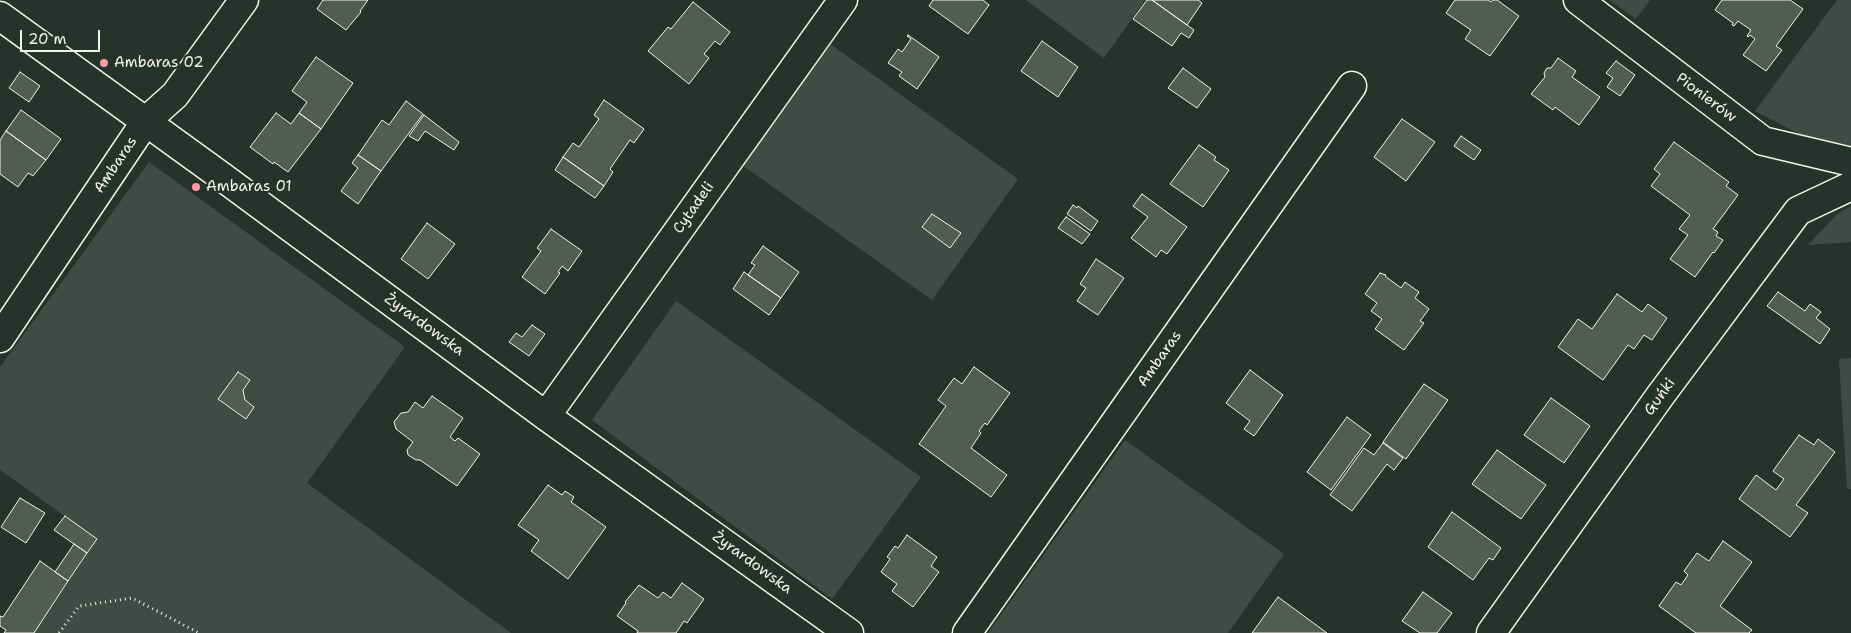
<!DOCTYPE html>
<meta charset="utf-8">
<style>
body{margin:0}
#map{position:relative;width:1851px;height:633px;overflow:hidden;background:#26332d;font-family:"Shantell Sans",sans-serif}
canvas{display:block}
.scale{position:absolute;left:20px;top:30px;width:80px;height:22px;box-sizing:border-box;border:2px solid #f4f1e8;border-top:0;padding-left:6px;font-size:15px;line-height:18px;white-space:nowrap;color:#f4f1e8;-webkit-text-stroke:4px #26332d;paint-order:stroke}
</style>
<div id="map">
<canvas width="1851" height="633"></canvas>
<div class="scale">20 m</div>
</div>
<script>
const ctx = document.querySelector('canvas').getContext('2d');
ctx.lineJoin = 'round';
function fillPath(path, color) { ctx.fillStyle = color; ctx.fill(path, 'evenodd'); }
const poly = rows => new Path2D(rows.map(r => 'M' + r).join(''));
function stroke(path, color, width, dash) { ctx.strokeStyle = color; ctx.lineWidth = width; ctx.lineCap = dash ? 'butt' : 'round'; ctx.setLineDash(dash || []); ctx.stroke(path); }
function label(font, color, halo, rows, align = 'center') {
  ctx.font = font + ' "Shantell Sans",sans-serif'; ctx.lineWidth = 4.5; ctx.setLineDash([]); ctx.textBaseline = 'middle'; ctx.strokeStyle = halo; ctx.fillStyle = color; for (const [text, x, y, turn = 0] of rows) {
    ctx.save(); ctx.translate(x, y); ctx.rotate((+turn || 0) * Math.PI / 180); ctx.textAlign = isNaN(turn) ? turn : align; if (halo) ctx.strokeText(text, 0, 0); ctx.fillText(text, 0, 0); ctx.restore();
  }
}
const green = poly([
 [1026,0,1145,0,1104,58],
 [1609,0,1650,0,1636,19],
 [1837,0,1851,0,1851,149,1805,137,1755,111],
 [829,43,1018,179,932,300,742,165],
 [149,162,405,347,307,483,511,633,34,633,97,539,0,470,0,367],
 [1851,206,1851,242,1808,245,1837,214],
 [676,301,921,477,832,599,592,420],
 [1851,358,1851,489,1847,489,1839,359],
 [1125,440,1284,554,1228,633,988,633]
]);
const building = poly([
 [323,0,368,0,360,11,361,12,346,30,317,9,323,0],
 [933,0,983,0,989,5,968,34,929,6,933,0],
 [1147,0,1152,0,1194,30,1189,38,1181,33,1172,46,1133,19,1147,0],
 [1152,0,1198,0,1202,3,1187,25,1152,0],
 [1455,0,1488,0,1491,2,1493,0,1497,0,1519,16,1490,56,1465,39,1471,30,1446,13,1455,0],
 [1722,0,1790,0,1803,9,1776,46,1782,50,1766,71,1743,55,1755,39,1750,35,1748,37,1747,36,1751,30,1738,21,1734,26,1732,25,1733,23,1715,10,1722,0],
 [693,2,730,32,720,45,715,41,704,54,709,58,689,84,648,51,668,27,671,29,693,2],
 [908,35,939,57,917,89,899,76,902,72,888,63,898,49,902,52,911,39,907,36,908,35],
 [1042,41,1078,67,1058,97,1021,71,1042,41],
 [316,57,353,83,321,129,299,113,307,102,292,91,316,57],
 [1558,58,1576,71,1572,77,1600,97,1579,125,1555,107,1553,110,1531,94,1545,77,1544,73,1547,68,1551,68,1558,58],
 [1616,61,1635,75,1620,96,1607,87,1613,78,1606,73,1616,61],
 [1183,68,1211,89,1197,108,1168,88,1183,68],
 [20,72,40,86,29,102,9,88,20,72],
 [604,100,644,129,634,143,630,140,610,169,613,172,604,186,563,157,573,143,579,147,599,119,594,115,604,100],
 [406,101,423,114,381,171,358,155,382,120,389,125,406,101],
 [21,110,61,139,46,160,6,131,21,110],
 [276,113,291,124,299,113,321,129,288,172,274,162,273,164,250,147,276,113],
 [424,115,459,142,454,150,425,131,418,141,409,136,424,115],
 [1402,119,1435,142,1406,181,1374,157,1402,119],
 [6,131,46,160,33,176,28,173,18,187,0,174,0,140,6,131],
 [1461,136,1481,150,1474,160,1454,146,1461,136],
 [1674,142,1729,182,1726,186,1738,195,1713,229,1718,232,1716,236,1723,240,1714,253,1713,252,1695,277,1670,259,1688,235,1679,229,1690,215,1651,186,1660,174,1654,169,1674,142],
 [1199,145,1216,157,1214,160,1229,170,1203,207,1170,184,1199,145],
 [358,155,381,171,358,204,341,191,358,168,352,163,358,155],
 [563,157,604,186,595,198,555,170,563,157],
 [1142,194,1187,227,1167,254,1161,250,1156,257,1131,238,1148,217,1133,206,1142,194],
 [1073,205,1077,208,1078,206,1098,221,1091,231,1067,214,1073,205],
 [932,214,961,233,950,248,922,227,932,214],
 [1066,217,1090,234,1082,244,1058,228,1066,217],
 [427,223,455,244,428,279,401,259,427,223],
 [551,229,582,251,568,271,562,266,558,272,560,273,545,294,522,277,541,251,537,248,551,229],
 [763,246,799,272,781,298,748,275,755,265,751,263,763,246],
 [1096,259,1124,278,1098,315,1077,301,1086,288,1080,284,1096,259],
 [744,272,781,298,769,315,733,289,744,272],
 [1380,273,1386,275,1385,276,1401,288,1405,282,1419,292,1415,298,1429,309,1420,321,1424,323,1404,350,1375,329,1382,319,1371,311,1377,303,1365,294,1380,273],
 [1778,292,1805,311,1810,304,1821,312,1816,318,1830,329,1820,344,1767,306,1778,292],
 [1617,294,1642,312,1648,304,1667,318,1652,340,1644,335,1634,349,1628,345,1603,380,1558,347,1578,319,1592,329,1617,294],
 [532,325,545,334,529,356,509,342,516,333,522,337,532,325],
 [974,367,1010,393,987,425,985,423,979,431,981,433,971,448,1007,475,991,497,919,444,946,406,938,400,954,378,962,384,974,367],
 [1250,370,1283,395,1254,436,1244,429,1250,421,1226,403,1250,370],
 [238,372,250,380,243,390,245,400,254,407,246,419,218,399,238,372],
 [1424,384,1448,400,1406,459,1383,442,1424,384],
 [432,396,463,418,450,437,455,441,458,438,480,454,457,486,420,460,416,460,408,455,407,450,413,442,396,429,394,422,401,413,408,412,415,402,423,408,432,396],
 [1551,398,1590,426,1564,463,1524,435,1551,398],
 [1347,417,1371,435,1331,490,1307,472,1347,417],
 [1799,435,1814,445,1818,439,1835,452,1796,505,1808,513,1790,537,1739,499,1756,475,1776,490,1784,479,1773,471,1799,435],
 [1383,443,1403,458,1394,470,1387,464,1352,511,1330,495,1364,448,1374,455,1383,443],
 [1497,450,1546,485,1521,519,1472,484,1497,450],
 [548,485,562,495,565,491,574,497,571,502,606,527,568,579,531,551,539,540,518,525,548,485],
 [20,498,45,513,26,543,1,527,20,498],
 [1452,512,1501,548,1493,560,1489,558,1473,580,1428,547,1452,512],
 [65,516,97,539,87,553,54,530,65,516],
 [907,535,937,557,931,566,939,572,913,607,892,591,897,584,881,572,890,559,887,557,895,546,898,548,907,535],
 [1723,541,1752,562,1720,606,1752,630,1749,633,1696,633,1659,606,1676,582,1681,585,1688,575,1684,571,1697,553,1709,561,1723,541],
 [74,544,87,553,68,581,55,572,74,544],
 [40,561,68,581,34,633,4,633,6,630,0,626,0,616,3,617,40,561],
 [682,583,704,599,687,623,684,621,676,633,637,633,638,631,617,616,626,603,625,602,639,585,658,598,663,592,671,598,682,583],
 [1423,592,1452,613,1437,633,1420,633,1402,621,1423,592],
 [1278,597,1327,633,1252,633,1278,597]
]);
const path = poly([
 [59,633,79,606,132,598,199,633]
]);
const minor = poly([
 [1578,0,1763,141,1851,162],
 [0,16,221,176,546,416,849,633],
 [0,338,146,121,175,95,244,0],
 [546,416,843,0],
 [967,633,1352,86],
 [1491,633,1660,396,1798,211,1851,186]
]);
const markers = [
 [104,63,5,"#ff9aa2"],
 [196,187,5,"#ff9aa2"]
];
const poiNames = [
 ["Ambaras 02",114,63],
 ["Ambaras 01",206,187]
];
const streetNames = [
 ["Pionierów",1706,98,37],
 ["Ambaras",116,165,-56],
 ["Cytadeli",694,208,-55],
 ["Żyrardowska",424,325,36],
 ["Ambaras",1160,359,-55],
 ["Guńki",1660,397,-54],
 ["Żyrardowska",752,563,36]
];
fillPath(green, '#414b45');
fillPath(building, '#525c55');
stroke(building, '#f4f1e8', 1);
stroke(minor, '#f4f1e8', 31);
stroke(path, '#f4f1e8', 3, [1, 4]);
stroke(minor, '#26332d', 28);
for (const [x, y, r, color] of markers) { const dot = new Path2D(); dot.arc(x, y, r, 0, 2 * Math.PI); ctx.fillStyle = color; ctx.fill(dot); stroke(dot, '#26332d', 2); }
label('15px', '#f4f1e8', '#26332d', poiNames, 'left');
label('15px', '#f4f1e8', '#26332d', streetNames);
</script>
